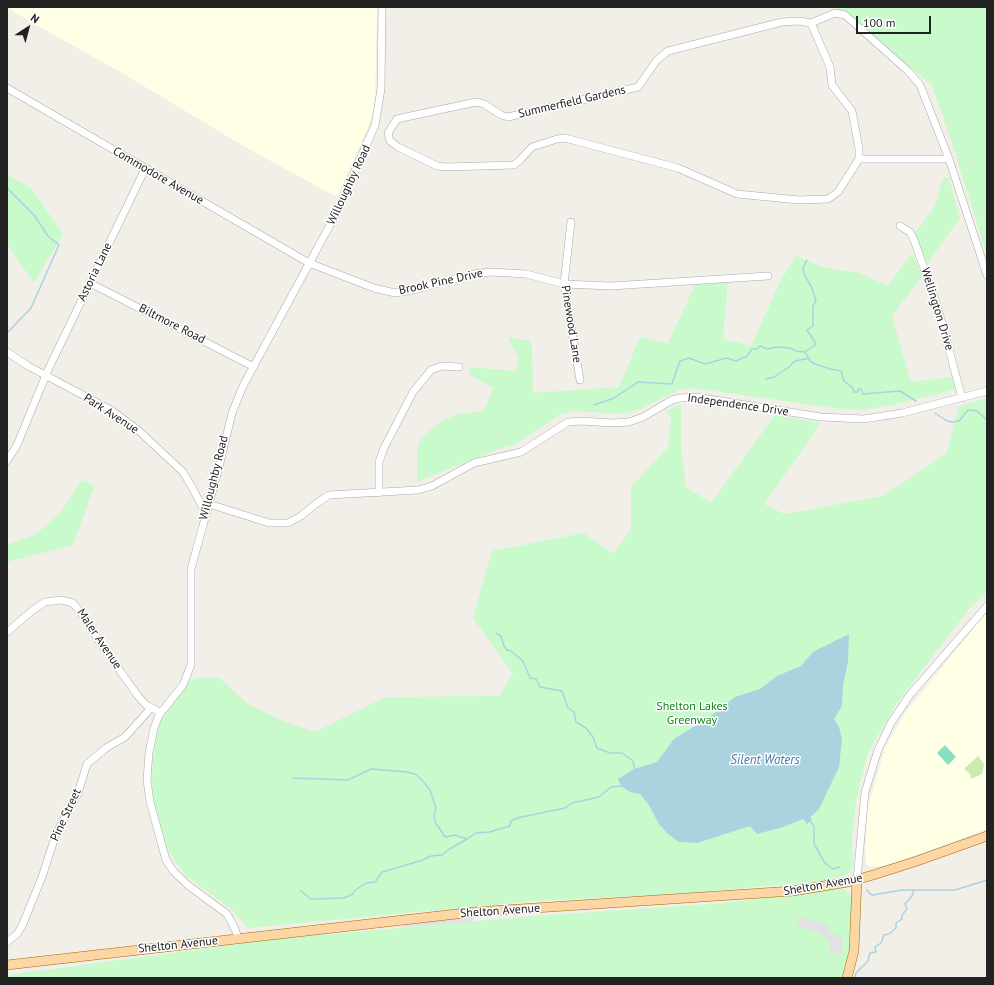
<!DOCTYPE html>
<style>
body{margin:0}
#map{position:relative;width:994px;height:985px;overflow:hidden;background:#f2efe9;font-family:"PT Sans",sans-serif}
canvas{display:block}
.frame{position:absolute;inset:0;border:8px solid #222;pointer-events:none}
.north{position:absolute;left:8px;top:8px;width:40px;height:40px;-webkit-text-stroke:3px #fff;paint-order:stroke;rotate:36deg;font-size:11px;font-weight:700;line-height:16px;text-align:center;color:#222}
.north::after{content:'';display:block;margin:auto;width:14px;height:18px;background:#222;clip-path:polygon(50% 0,100% 100%,50% 72%,0 100%)}
.scale{position:absolute;left:856px;top:16px;width:75px;height:18px;box-sizing:border-box;border:2px solid #222;border-top:0;padding-left:5px;font-size:12px;line-height:14px;white-space:nowrap;color:#222;-webkit-text-stroke:3px #fff;paint-order:stroke}
</style>
<div id="map">
<canvas width="994" height="985"></canvas>
<div class="frame"></div>
<div class="north">N</div>
<div class="scale">100 m</div>
</div>
<script>
const ctx = document.querySelector('canvas').getContext('2d');
ctx.lineJoin = 'round';
function fillPath(path, color) { ctx.fillStyle = color; ctx.fill(path, 'evenodd'); }
const poly = rows => new Path2D(rows.map(r => 'M' + r).join(''));
function stroke(path, color, width, dash) { ctx.strokeStyle = color; ctx.lineWidth = width; ctx.lineCap = dash ? 'butt' : 'round'; ctx.setLineDash(dash || []); ctx.stroke(path); }
function label(font, color, halo, rows, align = 'center') {
  ctx.font = font + ' "PT Sans",sans-serif'; ctx.lineWidth = 3; ctx.setLineDash([]); ctx.textBaseline = 'middle'; ctx.strokeStyle = halo; ctx.fillStyle = color; for (const [text, x, y, turn = 0] of rows) {
    ctx.save(); ctx.translate(x, y); ctx.rotate((+turn || 0) * Math.PI / 180); ctx.textAlign = isNaN(turn) ? turn : align; if (halo) ctx.strokeText(text, 0, 0); ctx.fillText(text, 0, 0); ctx.restore();
  }
}
const education = poly([
 [10,7,377,7,375,102,371,120,337,197,245,147,122,73,12,11],
 [987,612,987,829,900,861,880,866,869,867,866,862,865,852,868,807,885,748,905,713]
]);
const grass = poly([
 [978,756,984,764,982,774,971,779,970,774,964,769]
]);
const park = poly([
 [835,7,987,7,987,256,951,140,932,85],
 [7,175,30,187,63,234,34,283,7,244],
 [943,178,949,178,960,218,927,264,914,234,935,206],
 [912,253,922,276,892,316,911,382,951,377,957,389,897,404,862,410,840,409,693,388,680,389,639,410,623,414,572,411,561,414,516,444,501,448,417,482,417,451,421,439,441,421,459,414,484,411,493,388,469,374,470,367,516,371,519,360,508,337,529,341,532,347,533,393,619,387,640,337,668,343,695,285,728,281,723,339,751,346,780,282,796,256,822,267,860,273,888,286],
 [987,398,987,591,969,609,896,704,867,755,856,801,852,837,853,867,847,875,815,882,677,894,535,901,248,928,231,909,185,875,166,848,151,795,154,747,160,722,191,679,219,677,248,704,278,719,315,732,386,697,499,696,513,674,473,618,492,551,584,533,613,554,631,529,631,487,668,447,671,419,667,411,681,404,681,447,686,487,711,503,775,415,821,423,764,504,784,514,883,496,947,453,959,406],
 [82,480,95,485,73,545,7,562,7,544,36,534,60,513],
 [843,888,852,896,852,917,850,948,844,978,7,978,7,975,284,938,534,916,725,903]
]);
const pitch = poly([
 [945,745,956,757,948,765,937,753]
]);
const parking = poly([
 [476,916,471,922,404,927,401,923],
 [799,917,830,925,828,932,843,937,841,954,830,952,829,939,822,937,821,933,797,926]
]);
const water = poly([
 [849,634,848,661,843,686,842,706,834,719,839,727,842,739,839,767,819,809,810,817,812,819,807,824,803,819,783,827,757,834,750,826,697,843,679,842,668,834,659,824,649,805,640,794,630,792,621,786,618,779,634,769,657,762,674,739,711,716,735,697,760,689,777,676,801,666,813,652]
]);
const stream = poly([
 [7,188,34,215,48,236,59,245,31,308,7,333],
 [805,352,816,344,807,330,813,326,813,306,816,301,812,288,805,276,803,268,807,260],
 [766,379,774,377,789,367,795,361,810,358],
 [594,405,614,398,638,382,672,384,680,361,689,358,705,364,727,358,736,361,747,356,752,349,757,349,760,346,767,349,776,347,790,348,796,351,805,352,810,361,815,364,830,369,841,371,844,381,853,388,854,392,857,392,859,389,861,389,863,394,900,391,916,401],
 [935,413,947,421,953,422,959,421,968,410,972,410,977,411,987,420],
 [496,633,501,636,504,646,507,650,511,651,523,661,530,678,536,679,540,687,562,691,568,708,574,712,576,722,586,728,593,737,597,748,610,753,622,753,633,761,635,770],
 [293,778,348,780,371,769,407,772,415,774,422,780,430,790,436,808,434,815,435,822,445,837,455,835,467,839,476,833,489,832,510,826,511,821,517,818,565,808,572,803,599,797,611,787,622,786],
 [809,820,814,826,814,844,825,863,833,869,840,867],
 [867,890,870,894,873,895,902,890,955,890,987,880],
 [301,891,311,899,344,898,353,894,354,891,366,883,375,882,382,872,423,860,431,856,442,855,448,850,467,839],
 [855,978,856,973,868,961,870,953,876,952,875,947,881,943,884,935,889,934,896,928,896,923,902,919,902,915,907,909,905,904,912,896,914,890]
]);
const minor = poly([
 [799,21,811,23,830,67,832,85,852,111,859,149,859,159,838,192,828,199,799,200,737,194,678,168,565,138,557,139,532,147,520,160,514,165,447,167,437,166,398,147,390,141,388,133,397,119,476,102,484,104,501,115,508,117,638,87,657,60,668,51,782,22,799,21],
 [811,23,835,13,845,15,908,71,920,85,949,159,987,275],
 [7,88,309,263,374,288,395,293,413,290,473,274,491,272,526,274,564,284,611,286,768,276],
 [859,159,949,159],
 [571,222,564,284,580,380],
 [900,226,910,232,914,240,937,305,962,398],
 [90,283,254,367],
 [7,352,28,366,111,410,138,430,183,472,193,489,206,514],
 [7,461,17,445,48,370,145,169],
 [379,493,379,462,384,448,413,392,431,370,442,366,459,367],
 [209,504,269,523,288,523,301,516,317,503,329,495,418,490,432,486,474,463,521,452,568,422,581,421,612,423,629,422,643,417,672,400,680,398,696,397,821,417,864,419,902,413,987,391],
 [7,632,33,610,45,602,61,600,73,603,82,614,103,647,138,696,146,705,156,710],
 [857,879,865,792,878,750,891,723,909,696,987,606],
 [238,938,235,929,227,914,189,886,174,872,166,860,150,802,147,780,149,753,154,728,159,715,183,685,191,665,191,569,218,471,232,413,243,386,337,212,375,125,381,89,382,7],
 [7,942,17,934,22,926,42,877,56,834,78,793,87,764,106,748,125,737,151,708]
]);
const major = poly([
 [7,965,474,912,793,891,848,882,873,875,917,861,987,836],
 [847,978,854,951,857,879]
]);
const streetNames = [
 ["Summerfield Gardens",572,102,-13],
 ["Commodore Avenue",158,176,30],
 ["Willoughby Road",349,185,-65],
 ["Astoria Lane",95,272,-64],
 ["Brook Pine Drive",441,282,-12],
 ["Wellington Drive",937,309,73],
 ["Biltmore Road",172,324,27],
 ["Pinewood Lane",571,324,81],
 ["Independence Drive",738,405,8],
 ["Park Avenue",111,414,33],
 ["Willoughby Road",214,478,-76],
 ["Maler Avenue",99,639,56],
 ["Pine Street",66,815,-65],
 ["Shelton Avenue",823,885,-10],
 ["Shelton Avenue",500,911,-4],
 ["Shelton Avenue",178,945,-6]
];
const parkNames = [
 ["Shelton Lakes",692,707],
 ["Greenway",692,721]
];
const waterNames = [
 ["Silent Waters",765,760]
];
fillPath(education, '#ffffe5');
fillPath(grass, '#cdebb0');
fillPath(park, '#c8facc');
fillPath(pitch, '#88e0be');
fillPath(parking, '#e2e2e2');
fillPath(water, '#aad3df');
stroke(stream, '#aad3df', 1.5);
stroke(minor, '#a9a9a9', 8);
stroke(major, '#a06b00', 10);
stroke(minor, '#fff', 7);
stroke(major, '#fcd6a4', 9);
label('12px', '#222', '#fff', streetNames);
label('12px', '#0c8416', '#fff', parkNames);
label('italic 13px', '#4a7aab', '#fff', waterNames);
</script>
